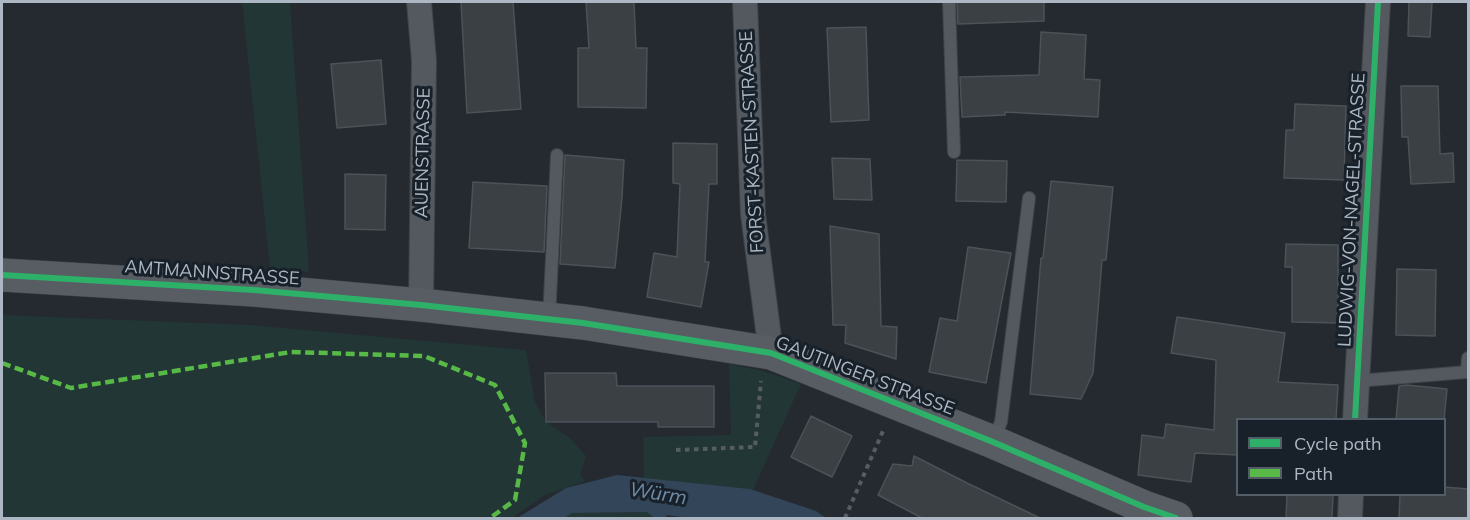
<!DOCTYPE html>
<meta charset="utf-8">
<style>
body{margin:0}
#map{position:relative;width:1470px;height:520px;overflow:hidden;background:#242a30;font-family:Mulish,sans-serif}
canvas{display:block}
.frame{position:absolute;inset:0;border:3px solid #acb7c3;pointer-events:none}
.legend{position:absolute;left:1236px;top:418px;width:210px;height:78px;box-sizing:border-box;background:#18212a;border:2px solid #535d67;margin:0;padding:8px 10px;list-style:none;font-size:18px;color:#acb7c3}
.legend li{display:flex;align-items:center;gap:12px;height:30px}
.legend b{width:30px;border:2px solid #535d67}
</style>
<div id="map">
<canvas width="1470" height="520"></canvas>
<div class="frame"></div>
<ul class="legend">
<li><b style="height:8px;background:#2db169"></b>Cycle path</li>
<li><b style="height:8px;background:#58b947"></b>Path</li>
</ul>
</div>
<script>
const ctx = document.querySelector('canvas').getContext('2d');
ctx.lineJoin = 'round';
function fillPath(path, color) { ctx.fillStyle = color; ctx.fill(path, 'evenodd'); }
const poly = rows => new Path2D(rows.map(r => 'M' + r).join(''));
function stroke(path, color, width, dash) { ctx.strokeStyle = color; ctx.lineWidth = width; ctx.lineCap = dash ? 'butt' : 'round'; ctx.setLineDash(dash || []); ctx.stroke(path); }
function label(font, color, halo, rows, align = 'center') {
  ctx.font = font + ' Mulish,sans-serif'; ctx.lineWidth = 6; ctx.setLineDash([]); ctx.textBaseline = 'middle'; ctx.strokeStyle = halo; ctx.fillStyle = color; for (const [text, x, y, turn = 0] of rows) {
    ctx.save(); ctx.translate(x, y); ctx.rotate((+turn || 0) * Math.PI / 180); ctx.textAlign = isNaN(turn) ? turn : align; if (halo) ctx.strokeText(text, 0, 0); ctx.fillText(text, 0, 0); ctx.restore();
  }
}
const green = poly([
 [242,2,290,2,309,272,270,268],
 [2,315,250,325,526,350,535,402,546,422,570,438,586,456,580,474,585,481,543,496,512,518,2,518],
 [729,364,762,371,801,384,753,490,644,478,643,437,731,435],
 [647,512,654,518,564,518,571,513]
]);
const water = poly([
 [617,475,750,489,816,511,826,518,689,518,666,515,667,518,654,518,647,512,572,513,564,518,517,518,566,488]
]);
const building = poly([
 [461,2,513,2,521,109,467,113,461,2],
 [586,2,634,2,636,48,647,48,646,108,578,107,578,48,589,48,586,2],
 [957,2,1044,2,1044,21,958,24,957,2],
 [1409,2,1432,2,1430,37,1408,36,1409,2],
 [866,27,869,120,831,122,827,28,866,27],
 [1041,32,1086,35,1084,79,1100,80,1098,117,1005,112,1005,115,962,117,960,77,1039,75,1041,32],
 [381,60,386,124,337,128,331,64,381,60],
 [1401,86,1438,86,1440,154,1453,153,1454,182,1411,184,1408,137,1402,137,1401,86],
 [1295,104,1346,106,1344,180,1284,178,1286,130,1294,130,1295,104],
 [673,143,717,144,717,184,709,184,705,262,709,262,701,307,647,297,654,253,677,257,680,184,673,183,673,143],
 [565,155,624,160,622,198,615,268,560,264,565,155],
 [832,158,870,159,872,200,834,199,832,158],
 [957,160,1007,161,1006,202,956,201,957,160],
 [345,174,386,175,385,230,345,229,345,174],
 [1051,181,1113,187,1106,260,1102,260,1093,373,1081,399,1030,394,1041,258,1043,258,1051,181],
 [473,182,547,186,544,252,469,248,473,182],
 [830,226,879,234,881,326,897,327,896,359,845,343,846,325,833,325,830,226],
 [1286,244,1338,245,1338,323,1292,322,1292,267,1285,267,1286,244],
 [968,247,1011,253,986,383,929,372,940,318,957,321,968,247],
 [1397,269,1436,270,1435,336,1396,335,1397,269],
 [1177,317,1285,333,1278,382,1338,385,1336,420,1238,420,1238,455,1195,453,1191,482,1138,475,1142,435,1164,438,1166,424,1214,430,1216,360,1171,353,1177,317],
 [545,373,616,373,617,386,714,386,714,427,658,427,658,422,546,422,545,373],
 [1407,385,1447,389,1444,420,1396,420,1399,386,1407,385],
 [811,416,852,436,832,477,791,457,811,416],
 [914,456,967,483,1042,519,924,519,878,495,893,464,912,466,914,456],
 [1444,487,1468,489,1468,519,1399,519,1400,495,1444,495,1444,487],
 [1287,495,1333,495,1332,519,1286,519,1287,495]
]);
const path = poly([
 [676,450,755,447,761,381],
 [845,518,883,431]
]);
const lane = poly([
 [949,2,954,152],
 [549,319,557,155],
 [1357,381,1467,372,1468,358],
 [993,442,1001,422,1029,198]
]);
const street = poly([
 [419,2,424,61,421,305],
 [745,2,753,214,771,353],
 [1355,420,1378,2],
 [1350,518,1351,494]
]);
const secondary = poly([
 [2,275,254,290,421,305,583,323,771,353,993,442,1144,507,1176,518]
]);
const quiet = poly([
 [2,363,71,388,291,352,424,356,495,385,525,443,515,500,490,518]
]);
const cycleway = poly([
 [2,275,254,290,421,305,583,323,771,353,993,442,1144,507,1176,518],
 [1355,420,1378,2]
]);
const streetNames = [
 ["FORST-KASTEN-STRASSE",752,142,-93],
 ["AUENSTRASSE",423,153,-89],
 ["LUDWIG-VON-NAGEL-STRASSE",1352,210,-87],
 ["AMTMANNSTRASSE",212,273,4],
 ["GAUTINGER STRASSE",865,376,21]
];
const waterNames = [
 ["Würm",658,494,9]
];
fillPath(green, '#223636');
fillPath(water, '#324559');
fillPath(building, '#3b4045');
stroke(building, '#4b5258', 1.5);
stroke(lane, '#404449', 14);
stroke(street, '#404449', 26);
stroke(secondary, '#404449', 34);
stroke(path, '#565d62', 4, [4.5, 4.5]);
stroke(lane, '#54585f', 12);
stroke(street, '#54585f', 24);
stroke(secondary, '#585d64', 33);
stroke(quiet, '#58b947', 4.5, [9, 4.5]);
stroke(cycleway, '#2db169', 6);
label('18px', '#acb7c3', '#18212a', streetNames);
label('italic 20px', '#6e8ba7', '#18212a', waterNames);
</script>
